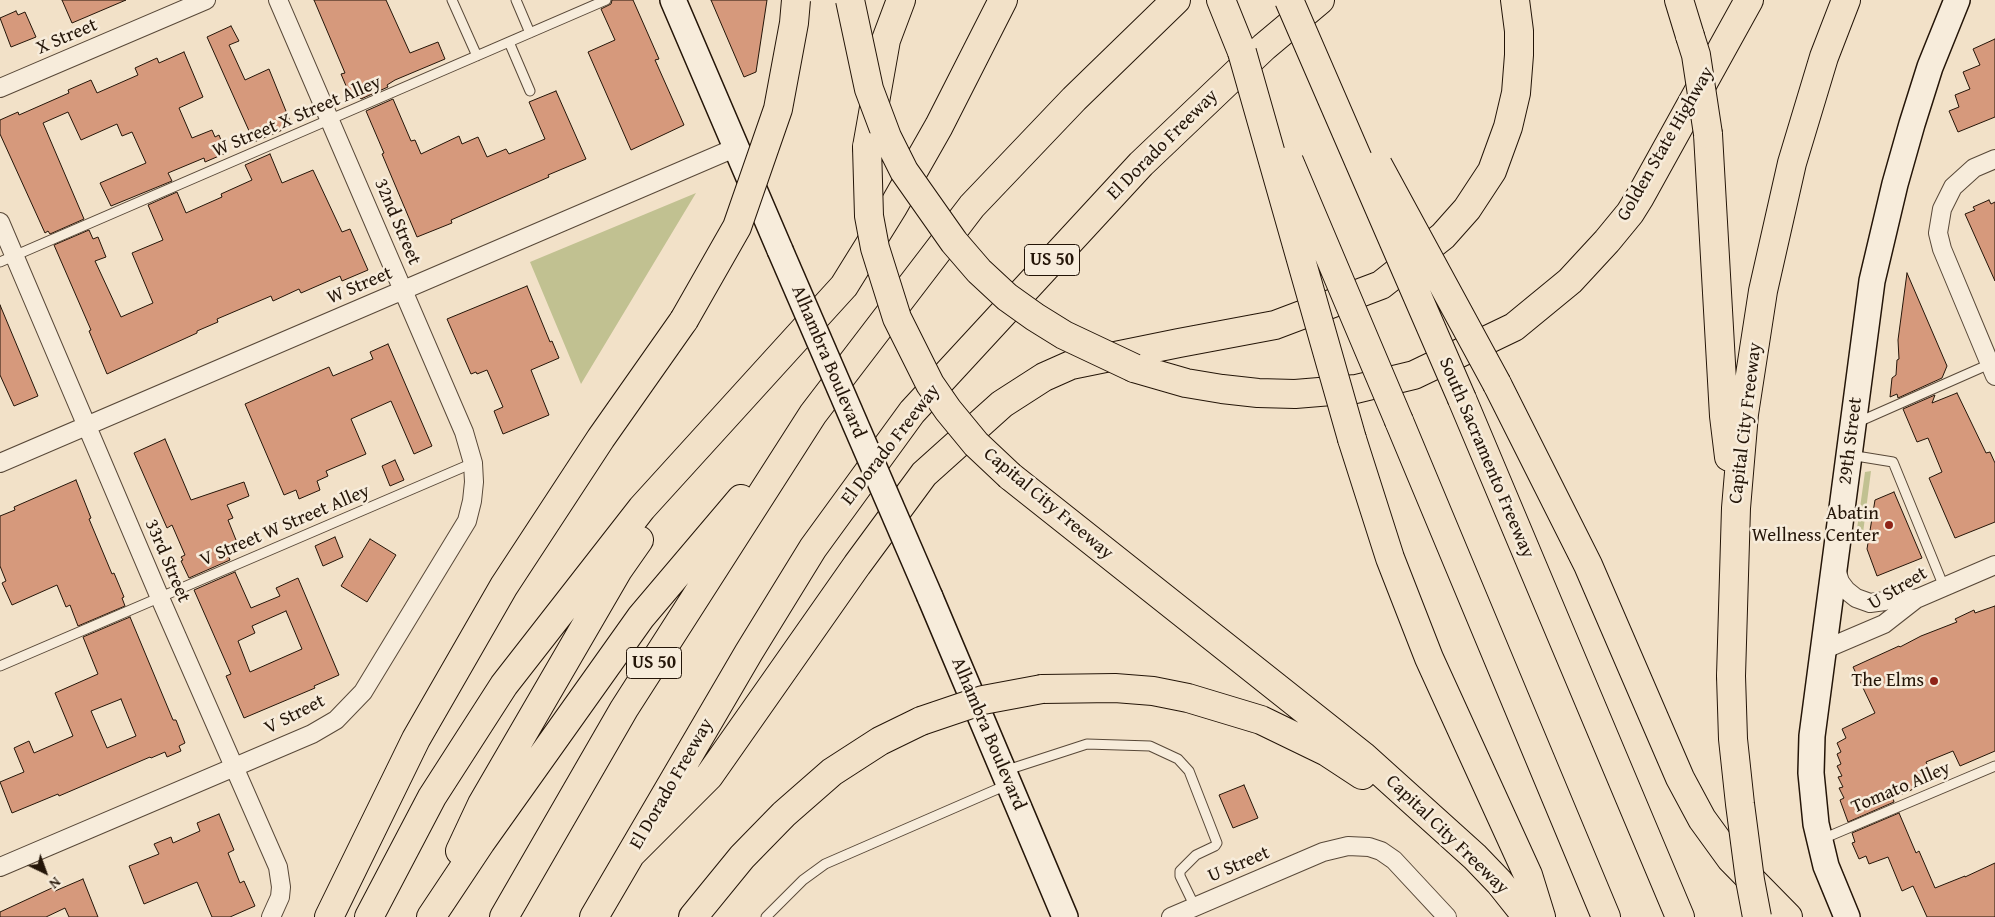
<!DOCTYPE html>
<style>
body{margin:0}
#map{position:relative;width:1995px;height:917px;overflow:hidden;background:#f2e1c8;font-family:"Gentium Book Plus",serif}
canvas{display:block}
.north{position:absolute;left:20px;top:847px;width:50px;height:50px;-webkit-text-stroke:4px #f7ecdb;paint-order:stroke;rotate:138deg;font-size:14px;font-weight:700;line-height:20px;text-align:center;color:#241508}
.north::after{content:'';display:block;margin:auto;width:18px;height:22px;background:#241508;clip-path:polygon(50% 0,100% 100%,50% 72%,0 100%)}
</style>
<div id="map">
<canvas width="1995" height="917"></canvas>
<div class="north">N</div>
</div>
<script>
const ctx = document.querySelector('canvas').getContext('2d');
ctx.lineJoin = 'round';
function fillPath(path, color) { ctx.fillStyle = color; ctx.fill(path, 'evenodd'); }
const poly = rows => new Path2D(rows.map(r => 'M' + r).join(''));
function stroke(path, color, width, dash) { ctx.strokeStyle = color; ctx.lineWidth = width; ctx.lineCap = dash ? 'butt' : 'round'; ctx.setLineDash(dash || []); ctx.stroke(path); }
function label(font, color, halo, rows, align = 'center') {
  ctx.font = font + ' "Gentium Book Plus",serif'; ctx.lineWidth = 5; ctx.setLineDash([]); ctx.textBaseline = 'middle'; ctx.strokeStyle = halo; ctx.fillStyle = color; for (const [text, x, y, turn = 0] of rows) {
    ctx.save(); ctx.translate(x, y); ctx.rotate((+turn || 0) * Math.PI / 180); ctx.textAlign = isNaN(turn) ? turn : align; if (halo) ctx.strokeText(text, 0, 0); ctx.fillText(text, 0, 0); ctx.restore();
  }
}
const green = poly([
 [696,193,581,384,530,262],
 [1871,471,1863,533,1856,536,1865,472]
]);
const building = poly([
 [62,0,126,0,72,23,62,0],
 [314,0,386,0,410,53,438,42,445,59,395,80,387,85,388,87,361,99,360,97,352,100,341,74,345,73,314,0],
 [612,0,633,0,659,59,655,60,684,125,631,150,588,52,615,40,601,9,611,4,612,0],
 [711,0,767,0,756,72,744,77,711,0],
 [16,11,18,15,25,12,36,37,11,47,0,18,16,11],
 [231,26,239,41,229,45,245,80,269,69,292,126,254,142,207,37,231,26],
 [1995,39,1995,117,1958,132,1949,111,1959,107,1955,95,1970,89,1963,72,1980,65,1973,49,1995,39],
 [184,52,203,97,179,108,192,138,212,130,215,137,219,135,226,153,205,162,204,158,168,173,172,181,111,206,100,183,146,163,132,132,122,136,117,124,81,140,68,112,43,123,84,219,50,234,48,231,45,233,0,134,0,120,18,112,19,115,69,93,68,90,91,80,97,93,138,75,135,68,157,58,159,63,184,52],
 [556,91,586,159,548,175,549,177,451,220,452,223,417,237,382,154,384,153,366,111,393,99,411,141,415,140,421,154,459,136,462,144,478,137,487,157,506,149,509,154,545,139,529,102,556,91],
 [270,154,282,183,313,170,342,232,350,229,368,270,342,281,340,276,301,293,299,289,273,301,271,296,217,319,218,322,197,331,197,333,107,374,89,331,91,330,54,245,89,230,93,239,98,237,106,257,95,261,121,317,153,303,132,253,163,240,148,205,177,192,186,213,222,197,221,194,252,180,245,165,270,154],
 [1989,200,1991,204,1995,202,1995,281,1965,214,1975,210,1973,207,1989,200],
 [1907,273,1947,366,1942,378,1898,398,1897,394,1890,397,1892,378,1896,375,1897,360,1899,359,1898,340,1907,273],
 [527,286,550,342,552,341,559,358,531,370,549,415,503,434,494,411,503,407,487,370,477,374,476,372,471,374,447,319,527,286],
 [0,305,38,396,14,406,0,375,0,305],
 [388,344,432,446,414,454,391,401,351,419,366,454,326,471,328,476,317,481,320,490,299,499,296,490,284,495,245,404,329,367,333,376,373,359,370,352,388,344],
 [1957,393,1986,453,1990,452,1995,463,1995,522,1955,538,1929,478,1942,472,1928,438,1917,442,1903,409,1935,395,1932,403,1957,393],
 [165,439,191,500,244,482,249,496,227,505,233,518,228,520,240,550,228,555,230,560,189,578,181,561,183,560,181,557,185,555,172,525,167,528,134,453,165,439],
 [395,460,404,480,390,486,382,466,395,460],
 [76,480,91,518,89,519,112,574,114,573,124,597,122,598,125,606,78,626,70,605,66,607,57,585,12,605,2,583,6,581,0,566,0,516,15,510,14,507,76,480],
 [1894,492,1922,558,1877,576,1867,549,1875,500,1894,492],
 [335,537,343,557,323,566,315,546,335,537],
 [370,539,396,555,367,602,341,586,370,539],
 [235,572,251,608,280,596,276,588,298,578,339,675,314,686,315,688,244,718,226,676,231,674,194,590,235,572],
 [286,611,302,649,250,672,238,641,255,633,252,626,286,611],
 [1995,606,1995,751,1960,766,1953,751,1926,762,1934,780,1893,798,1894,802,1848,822,1840,800,1844,798,1839,788,1843,787,1838,777,1842,776,1837,766,1841,764,1837,754,1841,752,1837,743,1846,738,1842,729,1875,713,1853,667,1899,646,1900,647,1921,636,1957,622,1955,619,1974,610,1975,613,1995,606],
 [130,617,173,720,176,720,185,743,179,746,181,751,167,757,165,752,151,758,150,757,59,796,58,794,12,813,0,782,24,772,14,748,29,741,34,753,73,736,55,693,98,674,83,637,130,617],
 [121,699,136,736,107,748,91,711,121,699],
 [1244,785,1258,818,1233,828,1219,795,1244,785],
 [1899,813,1916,853,1919,851,1935,888,1965,876,1965,877,1995,863,1995,917,1927,917,1913,886,1902,891,1888,857,1869,864,1866,856,1859,859,1852,843,1855,842,1852,833,1899,813],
 [219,814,234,850,228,853,240,883,244,881,255,906,230,917,212,917,197,882,144,904,129,866,159,854,154,844,171,837,173,843,200,831,197,823,219,814],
 [83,879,98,917,69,917,65,908,46,917,0,917,0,912,54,887,55,891,83,879]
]);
const service = poly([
 [452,0,477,56],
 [516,0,530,33],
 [509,42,530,91],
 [0,262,606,0],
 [1856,423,1992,363],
 [1850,455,1893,462,1944,587],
 [0,666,473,463],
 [1004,771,1087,744,1150,746,1178,759,1189,771,1217,843,1215,846,1196,855,1180,871,1180,876,1195,907],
 [1820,840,1995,766],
 [766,917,803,880,825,864,1009,784]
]);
const minor = poly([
 [0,88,206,0],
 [1995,159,1974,168,1953,187,1942,209,1938,233,1942,249,1995,376],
 [0,222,160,598,278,867,281,887,280,897,271,917],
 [0,463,737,147],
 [1835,566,1840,582,1846,590,1856,598,1870,603,1885,601,1895,597,1916,599],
 [1823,650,1884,624,1916,599,1995,565],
 [0,867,312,734,336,720,363,692,467,521,472,501,474,482,473,463,464,432,278,0],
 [1171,917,1323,852,1348,846,1369,847,1381,851,1394,860,1447,917]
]);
const secondary = poly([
 [673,0,780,250],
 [930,597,1065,917],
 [1847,917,1826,866,1816,824,1811,773,1812,736,1872,281,1895,184,1912,124,1930,67,1957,0]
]);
const motorway = poly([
 [1221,0,1242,52],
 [1679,0,1690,36],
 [1708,134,1724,416,1729,457],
 [867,147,886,40,901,0],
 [1134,368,1186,383,1222,389,1258,393,1295,394,1356,389,1414,375,1514,327,1570,281,1607,241,1630,213,1640,197,1749,0],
 [1497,384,1588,565,1680,778,1702,819,1731,859,1788,917],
 [1462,399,1680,917],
 [1399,421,1606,917],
 [1352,439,1390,558,1429,658,1528,875,1541,917],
 [1010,476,1363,756,1475,857,1499,882,1527,917],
 [1731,676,1736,508,1744,414,1763,291,1792,163,1824,57,1846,0],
 [1042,689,1115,688,1153,691,1188,698,1261,720,1327,752,1362,775],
 [460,851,482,804,618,570,639,540],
 [631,854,709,776,857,565,924,474,1002,404,1044,377,1071,365,1179,343,1275,325,1381,285,1443,236,1467,209,1492,171,1508,127,1516,93,1519,55,1519,31,1515,0],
 [329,917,416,739,504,586,601,438,684,320],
 [369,917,432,797,504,685,642,508,844,286,893,207,939,126,1003,0],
 [431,917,481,842,641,617,741,499],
 [504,917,624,709,813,414,972,206,1074,99,1176,0],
 [594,917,749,652,813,548,912,412,1141,164,1264,47,1320,0],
 [693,917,742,857,784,814,832,772,880,741,921,721]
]);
const secondaryBridge = poly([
 [780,250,930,597]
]);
const motorwayBridge = poly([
 [850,0,869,89,887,137,904,171,954,242,979,271,1007,297,1035,317,1064,335,1134,368],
 [1289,0,1462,399],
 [1690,36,1696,55,1708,134],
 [1242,52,1352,439],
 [867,147,869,216,875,248,897,318,930,384,948,410,976,444,1010,476],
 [1289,161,1399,421],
 [1378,165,1497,384],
 [684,320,737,227,778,109,794,23,796,0],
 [1731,676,1733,739,1740,804,1750,880,1757,917],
 [921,721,983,700,1042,689]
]);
const markers = [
 [1889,525,5,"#8f2418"],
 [1934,681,5,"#8f2418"]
];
const shields = [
 [1052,260,55],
 [654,663,55]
];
const shieldNames = [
 ["US 50",1052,260],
 ["US 50",654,663]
];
const streetNames = [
 ["X Street",67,37,-23],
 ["W Street X Street Alley",297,117,-23],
 ["Golden State Highway",1666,144,-60],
 ["El Dorado Freeway",1163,145,-45],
 ["32nd Street",397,222,67],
 ["W Street",360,286,-23],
 ["Alhambra Boulevard",828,362,67],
 ["Capital City Freeway",1746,423,-83],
 ["29th Street",1851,441,-83],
 ["El Dorado Freeway",891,445,-52],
 ["South Sacramento Freeway",1486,458,67],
 ["Capital City Freeway",1048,504,40],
 ["V Street W Street Alley",285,526,-23],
 ["33rd Street",167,561,67],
 ["U Street",1898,589,-31],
 ["V Street",295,715,-27],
 ["Alhambra Boulevard",988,734,67],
 ["El Dorado Freeway",672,784,-60],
 ["Tomato Alley",1901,788,-23],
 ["Capital City Freeway",1447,835,44],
 ["U Street",1239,865,-23]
];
const poiNames = [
 ["Abatin",1879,514],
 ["Wellness Center",1879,536],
 ["The Elms",1924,681]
];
fillPath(green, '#c1c191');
fillPath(building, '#d6997c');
stroke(building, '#241508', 1);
stroke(service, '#584838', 11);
stroke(minor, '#584838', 20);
stroke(secondary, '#241508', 28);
stroke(motorway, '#241508', 30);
stroke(service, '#f7ecdb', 9);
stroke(minor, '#f7ecdb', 18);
stroke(secondary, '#f7ecdb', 25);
stroke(motorway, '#f2e1c8', 28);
stroke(secondaryBridge, '#241508', 28, []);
stroke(motorwayBridge, '#241508', 30, []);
stroke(secondaryBridge, '#f7ecdb', 25);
stroke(motorwayBridge, '#f2e1c8', 28);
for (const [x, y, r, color] of markers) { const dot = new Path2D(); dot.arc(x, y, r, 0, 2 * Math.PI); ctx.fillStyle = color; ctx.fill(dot); stroke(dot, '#f7ecdb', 2); }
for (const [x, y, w] of shields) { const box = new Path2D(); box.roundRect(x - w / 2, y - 15.5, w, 31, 4); ctx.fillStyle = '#f7ecdb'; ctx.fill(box); stroke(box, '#241508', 1); }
label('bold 18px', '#241508', null, shieldNames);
label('19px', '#241508', '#f7ecdb', streetNames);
label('19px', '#241508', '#f7ecdb', poiNames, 'right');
</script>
